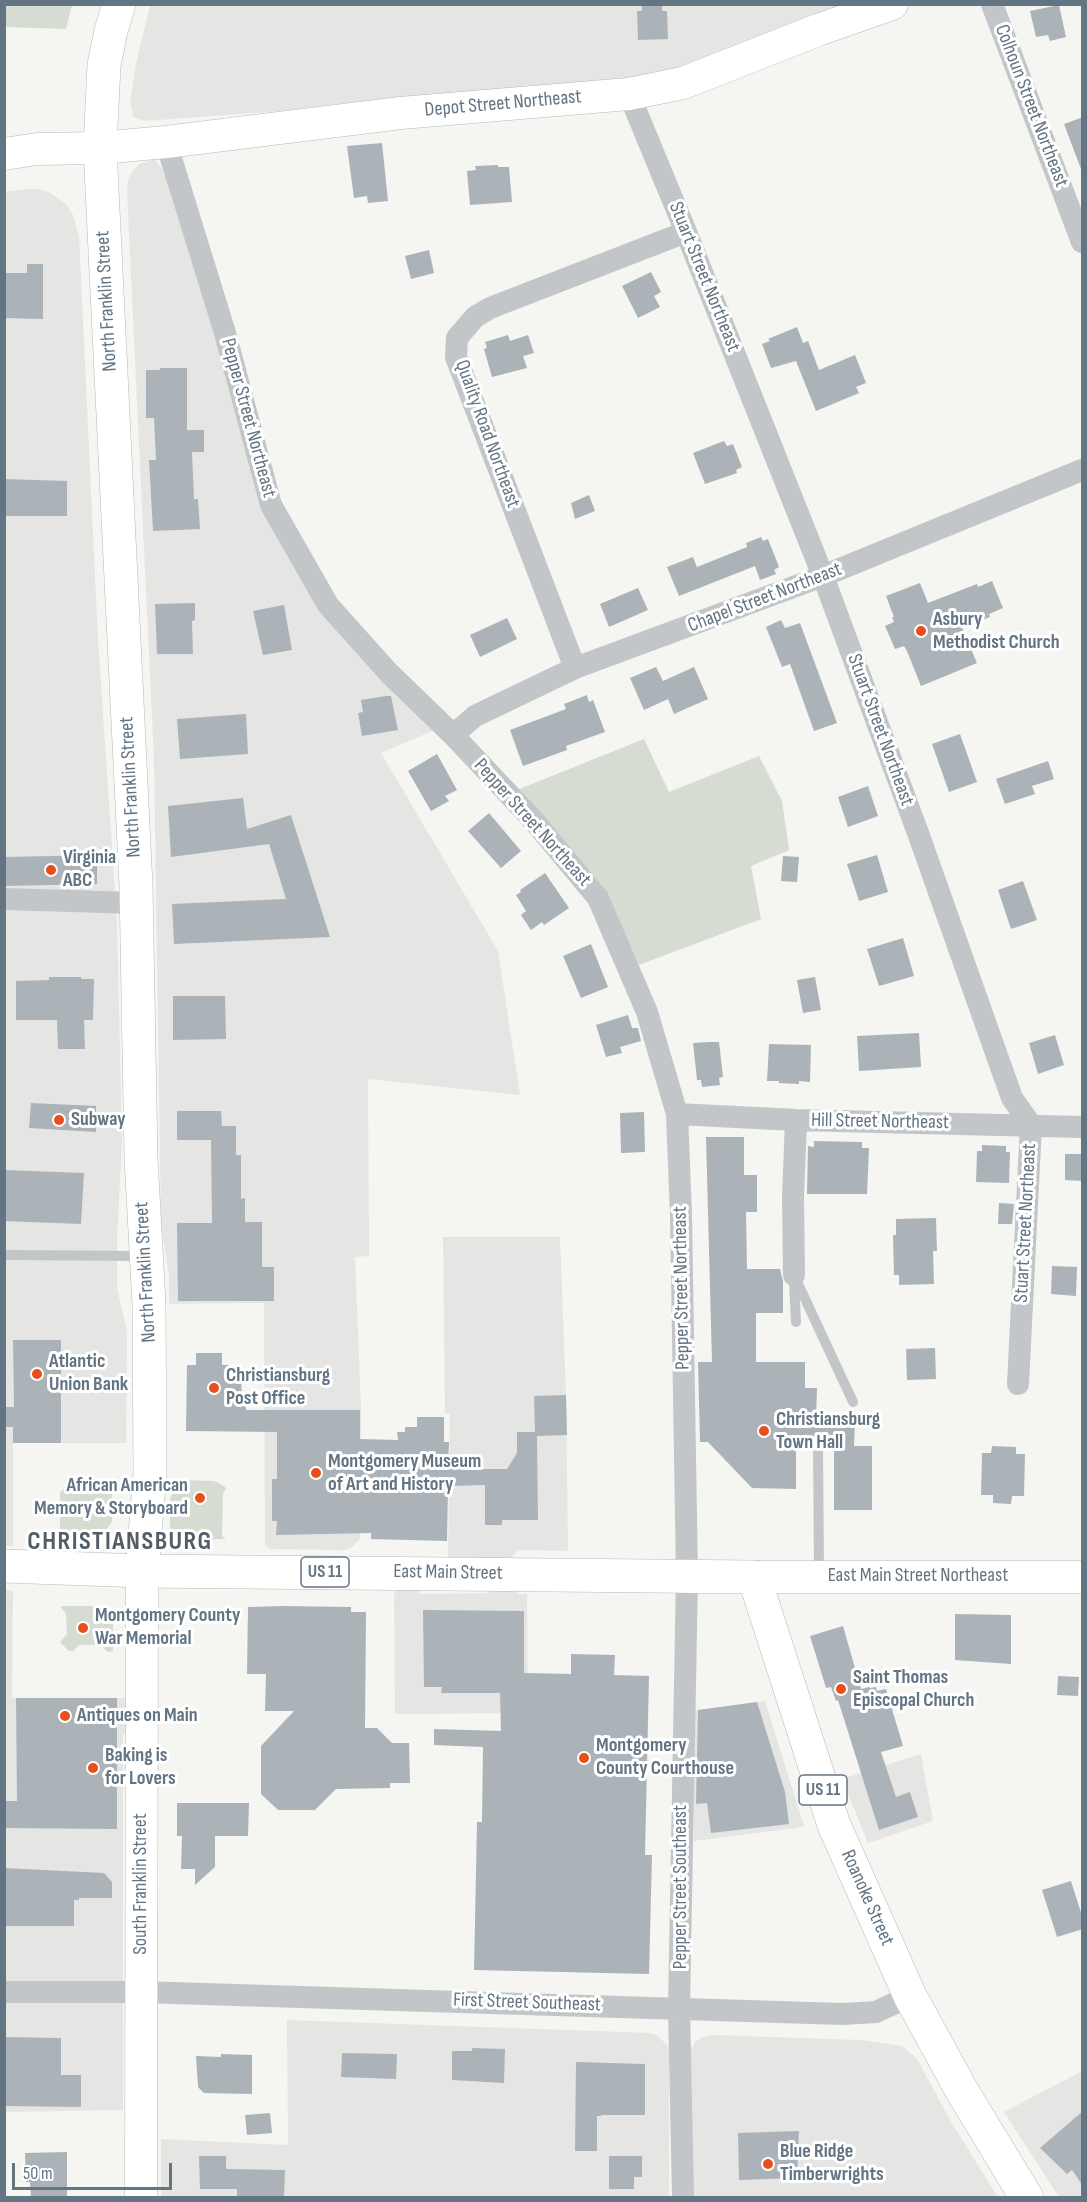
<!DOCTYPE html>
<style>
body{margin:0}
#map{position:relative;width:1087px;height:2202px;overflow:hidden;background:#f5f5f1;font-family:"Sofia Sans Condensed",sans-serif}
canvas{display:block}
.frame{position:absolute;inset:0;border:6px solid #637483;pointer-events:none}
.scale{position:absolute;left:12px;top:2163px;width:160px;height:27px;box-sizing:border-box;border:3px solid #637483;border-top:0;padding-left:8px;font-size:18px;line-height:21px;white-space:nowrap;color:#637483;-webkit-text-stroke:4px #fff;paint-order:stroke}
</style>
<div id="map">
<canvas width="1087" height="2202"></canvas>
<div class="frame"></div>
<div class="scale">50 m</div>
</div>
<script>
const ctx = document.querySelector('canvas').getContext('2d');
ctx.lineJoin = 'round';
function fillPath(path, color) { ctx.fillStyle = color; ctx.fill(path, 'evenodd'); }
const poly = rows => new Path2D(rows.map(r => 'M' + r).join(''));
function stroke(path, color, width, dash) { ctx.strokeStyle = color; ctx.lineWidth = width; ctx.lineCap = dash ? 'butt' : 'round'; ctx.setLineDash(dash || []); ctx.stroke(path); }
function label(font, color, halo, rows, align = 'center') {
  ctx.font = font + ' "Sofia Sans Condensed",sans-serif'; ctx.lineWidth = 6; ctx.setLineDash([]); ctx.textBaseline = 'middle'; ctx.strokeStyle = halo; ctx.fillStyle = color; for (const [text, x, y, turn = 0] of rows) {
    ctx.save(); ctx.translate(x, y); ctx.rotate((+turn || 0) * Math.PI / 180); ctx.textAlign = isNaN(turn) ? turn : align; if (halo) ctx.strokeText(text, 0, 0); ctx.fillText(text, 0, 0); ctx.restore();
  }
}
const built = poly([
 [150,5,852,5,722,56,650,76,379,99,281,111,145,121,133,117,130,102,136,64],
 [154,159,163,170,275,531,437,729,381,753,498,951,520,1095,368,1079,369,1252,369,1256,355,1257,361,1409,360,1539,352,1547,345,1550,270,1549,265,1545,264,1303,169,1304,169,1276,161,1224,154,759,127,191,128,180,132,172,139,164],
 [27,189,38,189,49,192,65,203,73,215,79,236,98,640,117,921,122,1141,117,1239,117,1288,127,1332,126,1443,13,1443,13,1546,4,1546,4,192],
 [443,1237,560,1237,566,1395,568,1551,518,1550,511,1558,448,1558,450,1414,445,1413],
 [494,1586,513,1587,518,1594,527,1594,528,1713,395,1714,394,1595,396,1591,399,1588,418,1590,420,1594,488,1593],
 [5,1590,13,1591,12,1698,128,1698,127,1732,123,1734,123,2110,5,2112],
 [765,1701,804,1826,796,1828,694,1841,693,1711],
 [921,1754,933,1821,868,1843,842,1779],
 [287,2020,650,2033,658,2036,667,2045,669,2054,669,2197,161,2198,161,2139,288,2145],
 [713,2035,861,2040,902,2046,917,2059,950,2120,998,2197,689,2198,689,2058,691,2049,696,2041,703,2037],
 [1082,2071,1082,2193,1077,2197,1059,2197,1004,2112]
]);
const green = poly([
 [5,4,72,4,72,5,66,29,5,27],
 [644,739,669,792,759,756,782,801,789,850,751,866,761,919,639,965,603,887,550,824,517,790],
 [79,1479,112,1480,112,1522,105,1531,94,1535,60,1534,60,1493,68,1483],
 [179,1480,213,1481,219,1483,226,1488,223,1494,222,1536,226,1539,216,1539,210,1541,175,1538,170,1527,170,1502,171,1496,179,1487],
 [60,1606,99,1606,105,1608,109,1612,113,1622,113,1651,108,1652,100,1645,79,1645,73,1651,69,1651,60,1642,67,1634,66,1614]
]);
const building = poly([
 [662,5,662,11,667,11,668,39,638,40,637,11,642,11,642,6],
 [1059,5,1066,37,1050,41,1048,35,1036,37,1030,11],
 [1083,117,1083,169,1081,169,1064,124],
 [382,143,388,201,368,203,367,196,354,198,347,146],
 [498,165,498,167,509,167,512,202,470,205,467,171,476,170,475,166],
 [429,250,434,273,411,279,405,256],
 [27,264,43,264,43,319,4,318,4,273,27,273],
 [651,272,661,292,654,296,660,307,638,318,622,286],
 [797,327,803,343,808,341,819,370,855,355,866,383,856,387,859,393,816,411,796,361,771,368,762,344,770,341,768,339],
 [508,335,510,341,528,335,534,353,523,356,527,368,492,377,484,349,487,348,485,342],
 [160,368,187,368,187,430,204,430,204,452,192,452,194,499,198,499,200,529,153,531,149,460,156,460,154,418,146,418,146,370,160,370],
 [724,441,727,446,733,444,742,467,736,470,737,473,705,484,693,453],
 [4,479,67,481,67,516,4,516],
 [589,495,595,511,575,519,571,503],
 [761,537,763,541,768,539,779,567,774,570,776,574,760,580,755,566,679,596,667,567,693,557,697,567,747,547,746,543],
 [992,581,1003,608,989,614,990,617,962,628,977,663,921,686,907,651,904,646,895,649,885,626,894,622,892,617,894,617,886,596,920,583,928,603,977,584,978,587],
 [638,588,648,610,609,627,600,604],
 [195,603,195,620,192,621,193,654,157,654,155,604],
 [284,605,292,650,263,655,253,611],
 [507,618,517,639,480,657,470,635],
 [781,620,785,628,800,623,837,723,814,731,790,664,782,667,766,627],
 [656,667,663,681,694,667,708,699,674,714,668,699,644,710,630,678],
 [587,695,589,702,593,700,605,732,566,746,567,750,523,766,510,730,566,709,564,704],
 [386,696,391,696,398,730,362,736,358,713,363,712,361,700],
 [246,714,248,754,180,759,177,719],
 [960,734,977,782,949,792,932,744],
 [437,754,457,790,445,796,449,801,431,811,408,771],
 [1048,761,1054,779,1032,786,1035,794,1005,804,996,779],
 [868,786,878,816,848,827,838,797],
 [243,798,247,829,291,815,330,937,174,944,172,904,286,899,269,844,171,857,168,806],
 [489,813,521,851,501,868,468,831],
 [97,855,97,884,4,886,4,857],
 [877,855,888,892,859,901,847,864],
 [783,856,799,857,797,882,781,881],
 [545,873,569,908,544,925,542,922,531,930,521,915,526,911,516,895,521,892,520,890],
 [1023,881,1037,920,1011,929,998,890],
 [903,938,914,976,879,986,867,949],
 [591,944,608,987,581,998,563,956],
 [49,977,81,977,81,979,94,979,93,1020,84,1020,85,1049,58,1049,57,1020,16,1020,16,981,49,980],
 [815,977,821,1010,803,1013,797,980],
 [173,996,225,996,226,1039,173,1040],
 [628,1015,632,1028,638,1028,641,1041,620,1047,622,1053,606,1057,596,1025],
 [919,1033,921,1067,859,1071,857,1036],
 [1055,1035,1064,1065,1038,1074,1029,1043],
 [709,1042,719,1042,723,1077,719,1078,720,1085,702,1087,701,1080,697,1080,693,1043],
 [769,1044,811,1045,810,1082,799,1081,799,1084,779,1083,779,1081,767,1081],
 [31,1103,96,1106,96,1132,29,1128],
 [177,1111,221,1111,222,1126,236,1126,236,1155,241,1155,241,1199,245,1198,245,1222,262,1222,262,1267,274,1267,274,1301,178,1301,177,1223,212,1223,211,1140,177,1140],
 [644,1112,645,1152,621,1153,620,1113],
 [706,1137,744,1137,744,1175,757,1175,757,1212,746,1212,747,1269,780,1269,783,1282,783,1313,756,1313,756,1362,805,1362,805,1388,817,1388,816,1419,855,1422,854,1446,872,1446,872,1510,834,1510,834,1445,825,1445,821,1438,814,1439,811,1445,796,1445,796,1489,752,1488,708,1442,700,1442,698,1362,712,1362],
 [814,1141,862,1142,862,1148,869,1148,867,1194,807,1194,808,1146,814,1147],
 [982,1145,1006,1146,1006,1152,1010,1152,1009,1183,976,1182,977,1151,982,1151],
 [1065,1154,1083,1154,1083,1181,1065,1180],
 [4,1170,84,1173,81,1224,4,1221],
 [999,1203,1014,1204,1012,1224,998,1224],
 [936,1218,937,1251,933,1251,934,1284,899,1285,899,1275,894,1275,893,1235,896,1235,896,1219],
 [1052,1266,1077,1267,1076,1296,1051,1294],
 [13,1340,61,1340,61,1443,13,1443,13,1427,4,1427,4,1407,14,1407],
 [935,1348,936,1379,907,1380,906,1349],
 [196,1353,222,1353,222,1365,232,1365,232,1375,241,1376,242,1401,246,1401,246,1410,360,1410,360,1439,398,1440,397,1432,405,1432,405,1427,417,1427,417,1417,444,1417,444,1442,449,1442,448,1469,507,1469,517,1453,517,1432,535,1432,534,1396,566,1395,567,1435,537,1436,538,1520,502,1520,502,1525,485,1525,485,1485,448,1486,447,1541,371,1539,371,1533,276,1535,277,1521,272,1521,272,1479,277,1479,277,1432,186,1431,187,1365,196,1365],
 [992,1446,1016,1447,1016,1454,1025,1454,1024,1496,1012,1496,1011,1504,993,1503,993,1495,981,1495,982,1453,991,1453],
 [282,1606,351,1607,351,1612,366,1612,365,1728,377,1728,392,1743,409,1743,410,1783,390,1783,390,1788,336,1789,315,1810,278,1810,261,1794,261,1746,294,1711,265,1711,266,1674,247,1674,248,1607],
 [423,1610,524,1611,524,1673,571,1674,571,1654,615,1655,614,1675,649,1676,645,1855,652,1855,649,1974,474,1970,477,1822,482,1822,483,1747,434,1745,434,1729,501,1731,500,1693,441,1693,442,1687,424,1687],
 [955,1614,1011,1615,1011,1664,955,1660],
 [843,1626,861,1689,869,1687,870,1688,876,1687,877,1691,886,1689,903,1746,881,1752,896,1797,910,1792,918,1817,879,1830,838,1700,836,1701,831,1687,826,1688,810,1636],
 [1058,1676,1079,1677,1078,1696,1057,1695],
 [16,1698,117,1698,117,1829,4,1828,4,1801,17,1801],
 [757,1702,785,1792,789,1824,711,1833,707,1803,696,1804,698,1710],
 [177,1803,249,1803,248,1836,215,1836,215,1867,195,1885,195,1869,181,1869,182,1836,177,1836],
 [4,1868,104,1873,112,1882,112,1898,79,1898,79,1900,74,1900,74,1926,4,1926],
 [1071,1881,1083,1919,1083,1929,1057,1937,1042,1890],
 [4,2037,61,2038,61,2075,81,2075,81,2107,4,2106],
 [472,2048,505,2049,504,2083,452,2080,452,2051,472,2051],
 [342,2053,397,2054,396,2079,341,2077],
 [221,2054,252,2055,252,2094,204,2093,198,2087,196,2056,221,2057],
 [576,2062,645,2064,645,2115,601,2115,601,2116,597,2116,597,2151,575,2151],
 [1083,2111,1083,2186,1072,2170,1067,2174,1040,2148],
 [270,2113,272,2133,247,2135,245,2115],
 [799,2131,797,2178,739,2180,738,2133],
 [67,2152,67,2197,31,2197,30,2182,26,2182,25,2153],
 [199,2156,226,2156,226,2169,285,2170,284,2198,237,2198,237,2189,200,2189],
 [609,2156,642,2156,642,2177,634,2177,634,2189,609,2189]
]);
const lane = poly([
 [4,1255,142,1256],
 [794,1275,853,1402],
 [794,1282,796,1322],
 [818,1445,819,1573]
]);
const street = poly([
 [992,4,1082,242],
 [629,94,686,232,823,576,918,833,1012,1098,1031,1125,1018,1384],
 [166,142,225,333,271,505,328,605,389,673,453,735,534,821,598,898,647,1012,677,1114,681,1215,687,1576,679,2008,683,2198],
 [575,668,456,357,457,338,475,317,490,308,686,232],
 [453,735,475,716,575,668,823,576,1082,470],
 [4,899,136,903],
 [677,1114,796,1120,1082,1127],
 [794,1275,793,1198,796,1120],
 [4,1992,141,1992,842,2014,876,2012,910,1996]
]);
const secondary = poly([
 [4,154,37,149,100,148,166,142,401,113,629,94,683,83,818,30,892,4],
 [754,1577,1082,1577],
 [141,2198,142,1571]
]);
const primary = poly([
 [119,4,111,31,104,65,100,148,136,886,141,1158,149,1304,150,1473,142,1571],
 [4,1566,142,1571,754,1577,834,1825,910,1996,962,2091,1027,2198]
]);
const markers = [
 [921,631,6,"#e94e1d"],
 [51,870,6,"#e94e1d"],
 [59,1120,6,"#e94e1d"],
 [37,1374,6,"#e94e1d"],
 [214,1388,6,"#e94e1d"],
 [764,1431,6,"#e94e1d"],
 [316,1473,6,"#e94e1d"],
 [200,1498,6,"#e94e1d"],
 [83,1628,6,"#e94e1d"],
 [841,1689,6,"#e94e1d"],
 [65,1716,6,"#e94e1d"],
 [584,1758,6,"#e94e1d"],
 [93,1768,6,"#e94e1d"],
 [768,2164,6,"#e94e1d"]
];
const shields = [
 [325,1572,48],
 [823,1790,48]
];
const shieldNames = [
 ["US 11",325,1572],
 ["US 11",823,1790]
];
const streetNames = [
 ["Depot Street Northeast",503,104,-5],
 ["Colhoun Street Northeast",1031,106,69],
 ["Stuart Street Northeast",704,277,68],
 ["North Franklin Street",107,301,-93],
 ["Pepper Street Northeast",248,418,75],
 ["Quality Road Northeast",487,434,70],
 ["Chapel Street Northeast",765,598,-21],
 ["Stuart Street Northeast",880,730,70],
 ["North Franklin Street",131,787,-93],
 ["Pepper Street Northeast",532,823,48],
 ["Hill Street Northeast",880,1122,1],
 ["Stuart Street Northeast",1026,1223,-87],
 ["North Franklin Street",146,1272,-93],
 ["Pepper Street Northeast",682,1288,-91],
 ["East Main Street",448,1573,1],
 ["East Main Street Northeast",918,1576],
 ["South Franklin Street",141,1884,-90],
 ["Pepper Street Southeast",681,1887,-90],
 ["Roanoke Street",867,1898,66],
 ["First Street Southeast",527,2003,2]
];
const poiNames = [
 ["Asbury",933,620],
 ["Methodist Church",933,643],
 ["Virginia",63,858],
 ["ABC",63,881],
 ["Subway",71,1120],
 ["Atlantic",49,1362],
 ["Union Bank",49,1385],
 ["Christiansburg",226,1376],
 ["Post Office",226,1399],
 ["Christiansburg",776,1420],
 ["Town Hall",776,1443],
 ["Montgomery Museum",328,1462],
 ["of Art and History",328,1485],
 ["African American",188,1486,"right"],
 ["Memory & Storyboard",188,1509,"right"],
 ["Montgomery County",95,1616],
 ["War Memorial",95,1639],
 ["Saint Thomas",853,1678],
 ["Episcopal Church",853,1701],
 ["Antiques on Main",77,1716],
 ["Montgomery",596,1746],
 ["County Courthouse",596,1769],
 ["Baking is",105,1756],
 ["for Lovers",105,1779],
 ["Blue Ridge",780,2152],
 ["Timberwrights",780,2175]
];
const districtNames = [
 ["CHRISTIANSBURG",120,1542]
];
fillPath(built, '#e5e6e4');
fillPath(green, '#d6dcd2');
fillPath(building, '#abb3b8');
stroke(secondary, '#b4b9be', 33);
stroke(primary, '#b5b9bd', 34);
stroke(lane, '#c2c6c9', 10);
stroke(street, '#c2c6c9', 22);
stroke(secondary, '#fff', 32);
stroke(primary, '#fff', 33);
for (const [x, y, r, color] of markers) { const dot = new Path2D(); dot.arc(x, y, r, 0, 2 * Math.PI); ctx.fillStyle = color; ctx.fill(dot); stroke(dot, '#fff', 2); }
for (const [x, y, w] of shields) { const box = new Path2D(); box.roundRect(x - w / 2, y - 15, w, 30, 4.5); ctx.fillStyle = '#fff'; ctx.fill(box); stroke(box, '#637483', 1.5); }
label('bold 18px', '#637483', null, shieldNames);
label('20px', '#637483', '#fff', streetNames);
label('bold 20px', '#637483', '#fff', poiNames, 'left');
ctx.letterSpacing = '1.5px';
label('bold 26px', '#515e68', '#fff', districtNames);
ctx.letterSpacing = '0px';
</script>
